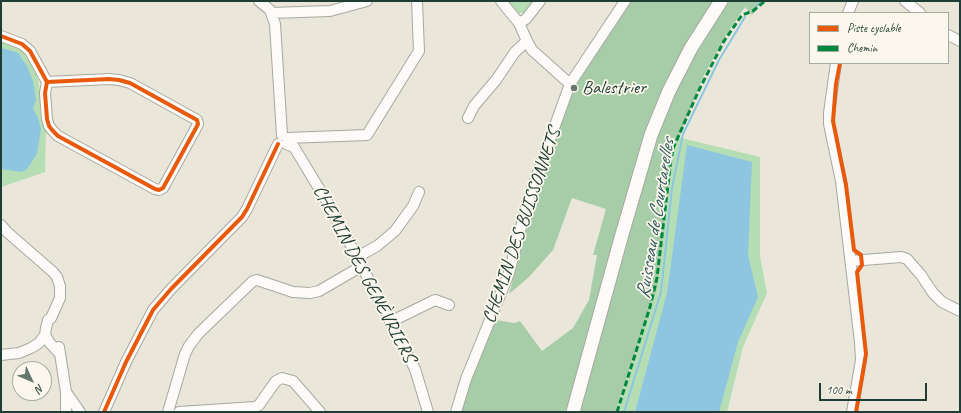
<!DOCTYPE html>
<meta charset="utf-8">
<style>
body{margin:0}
#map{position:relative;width:961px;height:413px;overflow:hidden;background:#eae7da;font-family:Caveat,sans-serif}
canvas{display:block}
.frame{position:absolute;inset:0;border:2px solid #1f3d34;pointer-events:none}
.legend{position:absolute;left:809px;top:12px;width:140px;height:52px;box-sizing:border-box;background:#fbf7ec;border:1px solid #a3ada2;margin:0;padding:5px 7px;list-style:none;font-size:12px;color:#1f3d34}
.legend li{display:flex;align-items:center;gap:8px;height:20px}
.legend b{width:20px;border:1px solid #a3ada2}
.north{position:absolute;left:12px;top:361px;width:40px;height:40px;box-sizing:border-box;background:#fbf7ec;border:1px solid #a3ada2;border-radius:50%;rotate:134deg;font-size:11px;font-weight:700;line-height:16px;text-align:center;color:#1f3d34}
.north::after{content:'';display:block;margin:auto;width:14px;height:18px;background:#66786e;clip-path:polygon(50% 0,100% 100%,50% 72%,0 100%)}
.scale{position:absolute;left:819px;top:383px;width:108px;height:18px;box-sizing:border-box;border:2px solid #1f3d34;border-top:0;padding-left:5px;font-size:12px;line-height:14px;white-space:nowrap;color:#1f3d34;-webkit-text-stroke:3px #fbf7ec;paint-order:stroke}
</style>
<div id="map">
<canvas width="961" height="413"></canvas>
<div class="frame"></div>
<ul class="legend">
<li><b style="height:5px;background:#e8590c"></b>Piste cyclable</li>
<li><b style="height:5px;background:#00873e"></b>Chemin</li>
</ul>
<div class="north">N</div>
<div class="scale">100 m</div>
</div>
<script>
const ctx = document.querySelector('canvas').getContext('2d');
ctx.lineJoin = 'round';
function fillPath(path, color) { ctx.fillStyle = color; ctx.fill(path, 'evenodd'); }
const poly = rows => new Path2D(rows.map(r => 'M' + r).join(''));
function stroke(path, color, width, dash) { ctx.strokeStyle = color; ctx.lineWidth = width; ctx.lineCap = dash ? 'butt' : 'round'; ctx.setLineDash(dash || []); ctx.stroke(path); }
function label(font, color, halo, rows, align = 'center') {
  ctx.font = font + ' Caveat,sans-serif'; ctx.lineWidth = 3.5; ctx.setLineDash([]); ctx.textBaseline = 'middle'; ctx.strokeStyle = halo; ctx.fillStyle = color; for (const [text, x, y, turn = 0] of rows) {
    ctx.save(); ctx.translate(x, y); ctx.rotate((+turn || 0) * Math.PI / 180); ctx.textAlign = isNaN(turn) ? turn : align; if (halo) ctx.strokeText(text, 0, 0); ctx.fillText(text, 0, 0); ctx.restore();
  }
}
const green = poly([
 [509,1,534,1,524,13,518,13],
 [1,42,23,51,30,60,36,71,40,89,40,110,46,128,45,172,1,187],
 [673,136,760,157,760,256,767,293,743,347,727,412,615,412,658,286]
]);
const forest = poly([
 [626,1,714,1,688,42,664,88,569,412,461,412,471,381,496,320,514,323,520,321,542,351,573,328,589,300,597,255,593,255,606,209,572,198,553,250,529,277,509,294,537,190,575,83],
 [728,1,762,1,752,15,745,7,728,32,704,75,679,138,673,137,658,286,615,412,579,412,656,136,674,93,696,49]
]);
const water = poly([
 [2,48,18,53,27,66,33,81,36,100,33,108,38,118,41,129,37,154,27,169,22,172,1,169],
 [687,145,752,162,748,255,758,297,738,342,719,412,635,412,667,293]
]);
const stream = poly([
 [757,6,761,1],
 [624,412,661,292,672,188,683,134,719,60,745,17]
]);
const minor = poly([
 [259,1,270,10,275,24,282,135],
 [501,1,519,23,527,41,532,50,570,84],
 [905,1,920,13],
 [271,13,330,11,367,1],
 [848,13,853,1],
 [519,23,526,19,540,1],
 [948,35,960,41],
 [1,36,22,44,30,51,47,82,45,93,47,119,49,126,53,131,58,136,155,189,159,190,163,188,196,128,198,124,197,120,130,83,119,80,109,79,47,82],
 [836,63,829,113,829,124,841,181,860,342,861,360,852,412],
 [468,118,474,106,496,80,515,52,527,41],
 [287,138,367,135,419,51,417,1],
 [286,144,294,147,329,205,357,257,415,369,428,412],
 [1,225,7,232,53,272,57,277,60,286,60,298,51,318,48,320,46,328,45,335,49,342,59,353],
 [357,257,377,246,395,231,413,206,419,192],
 [851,261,901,257,907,259,921,275,933,293,942,302,960,311],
 [390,322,433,301,435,300,449,305],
 [59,347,66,392,66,412],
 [1,355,19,353,31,348,39,343,45,335],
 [66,392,80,412],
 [104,412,126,362,153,310,171,289,242,217,247,209,278,144],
 [168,412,185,354,189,346,198,334,253,281,257,280,293,292,310,293,319,291,362,266],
 [179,412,255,407,259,405,276,381,282,378,293,381,320,412],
 [456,412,466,379,509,273,528,200,570,84,625,1]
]);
const major = poly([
 [573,412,621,238,651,135,669,91,691,48,721,1]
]);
const quiet = poly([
 [617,412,650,307,657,278,671,159,674,146,699,90,724,41,742,15,753,11,765,1]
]);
const cycleway = poly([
 [1,36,22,44,30,51,47,82,45,93,47,119,49,126,53,131,58,136,155,189,159,190,163,188,196,128,198,124,197,120,130,83,119,80,109,79,47,82],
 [840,63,836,84,833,121,846,185,854,250,861,255,862,265,857,272,866,354,856,412],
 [104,412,126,362,153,310,171,289,242,217,247,209,278,144]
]);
const markers = [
 [574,88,4,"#66786e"]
];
const poiNames = [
 ["Balestrier",582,88]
];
const streetNames = [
 ["CHEMIN DES BUISSONNETS",522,226,-71],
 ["CHEMIN DES GENÈVRIERS",364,274,62]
];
const waterNames = [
 ["Ruisseau de Courtarelles",656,219,-81]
];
fillPath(green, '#b5deb4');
fillPath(forest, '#a6cda7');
fillPath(water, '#8ec5e0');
stroke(stream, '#8ec5e0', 2);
stroke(minor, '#a6a89f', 12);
stroke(major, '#a6a89f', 15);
stroke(minor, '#fcfbf9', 10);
stroke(major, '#fcfbf9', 13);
stroke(quiet, '#00873e', 3, [6, 3]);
stroke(cycleway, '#e8590c', 4);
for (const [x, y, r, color] of markers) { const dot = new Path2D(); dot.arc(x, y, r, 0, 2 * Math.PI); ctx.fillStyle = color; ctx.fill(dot); stroke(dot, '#fbf7ec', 1.5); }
label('19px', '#1f3d34', '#fbf7ec', poiNames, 'left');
label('19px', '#1f3d34', '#fbf7ec', streetNames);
label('italic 20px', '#315b60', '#fbf7ec', waterNames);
</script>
